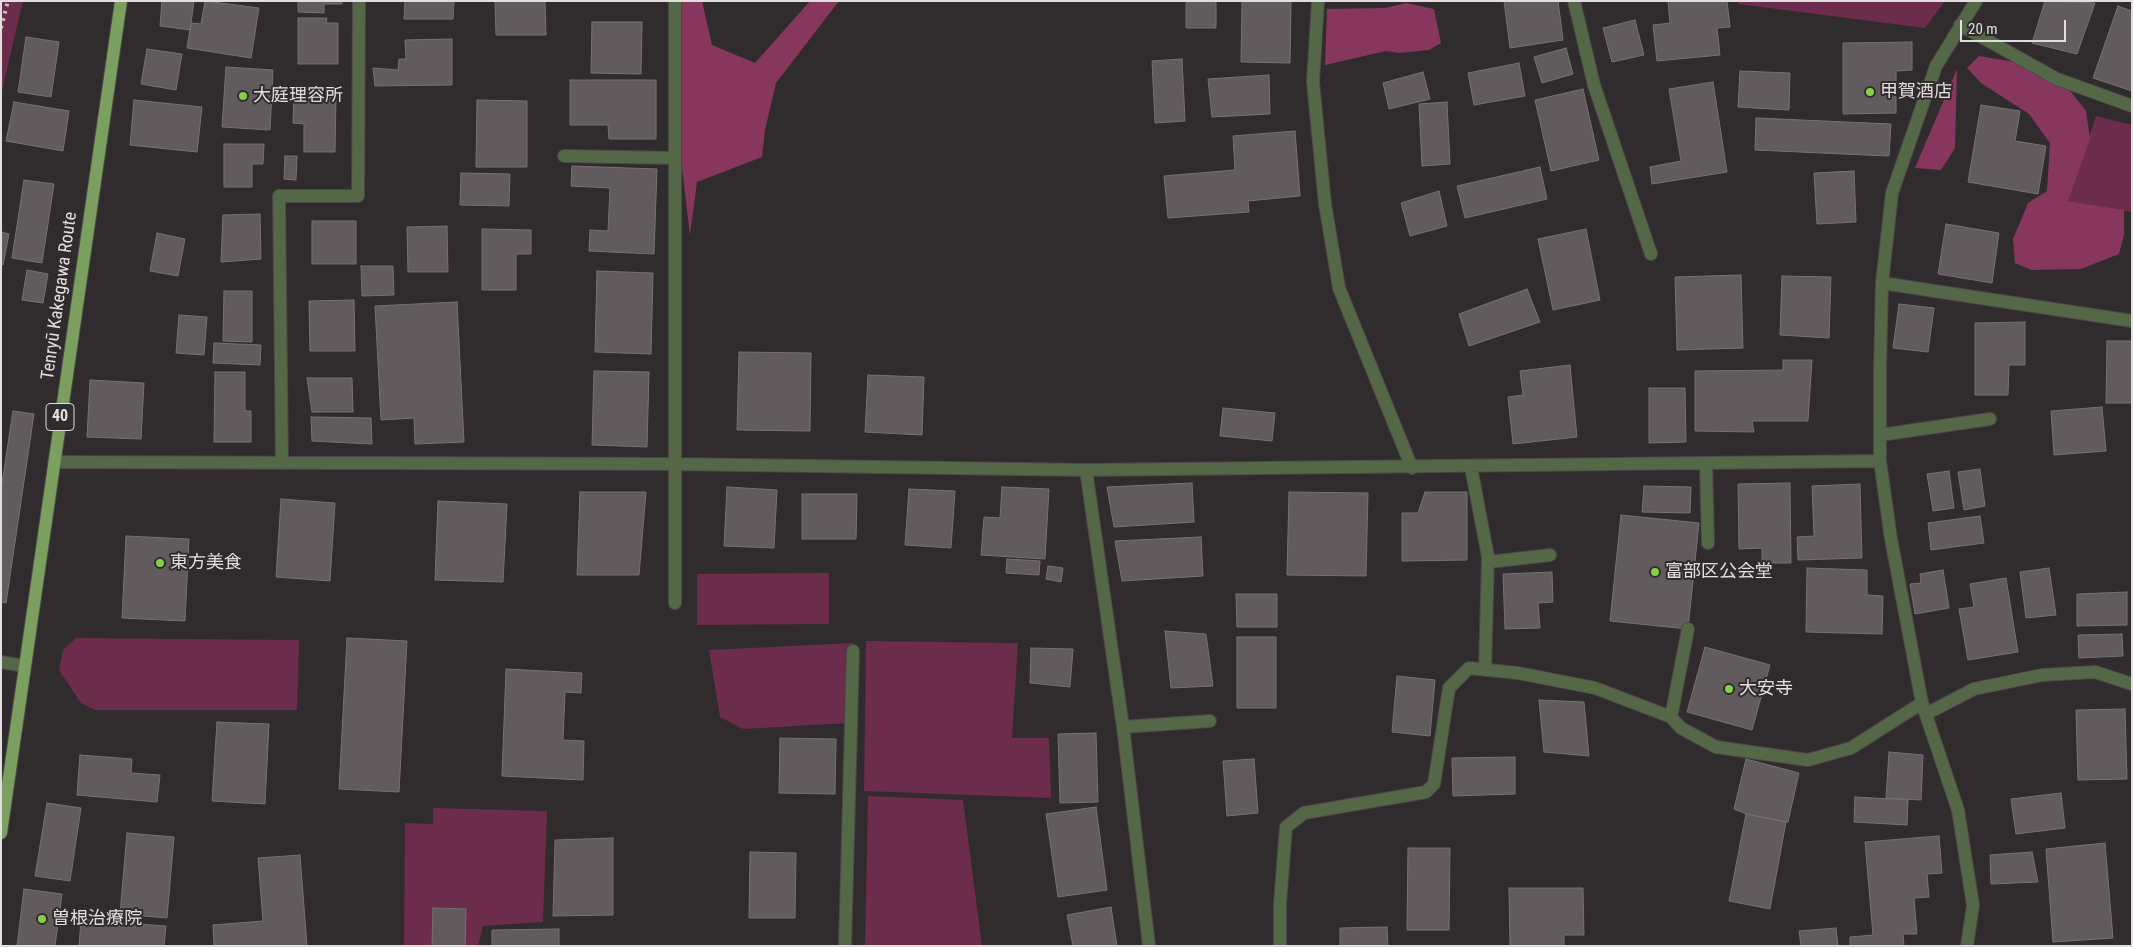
<!DOCTYPE html>
<meta charset="utf-8">
<style>
body{margin:0}
#map{position:relative;width:2133px;height:947px;overflow:hidden;background:#302b2d;font-family:"Roboto Condensed",sans-serif}
canvas{display:block}
.frame{position:absolute;inset:0;border:2px solid #e2dee0;pointer-events:none}
.scale{position:absolute;left:1960px;top:20px;width:106px;height:22px;box-sizing:border-box;border:2px solid #e2dee0;border-top:0;padding-left:6px;font-size:15px;line-height:18px;white-space:nowrap;color:#e2dee0;-webkit-text-stroke:4px #302b2d;paint-order:stroke}
</style>
<div id="map">
<canvas width="2133" height="947"></canvas>
<div class="frame"></div>
<div class="scale">20 m</div>
</div>
<script>
const ctx = document.querySelector('canvas').getContext('2d');
ctx.lineJoin = 'round';
function fillPath(path, color) { ctx.fillStyle = color; ctx.fill(path, 'evenodd'); }
const poly = rows => new Path2D(rows.map(r => 'M' + r).join(''));
function stroke(path, color, width, dash) { ctx.strokeStyle = color; ctx.lineWidth = width; ctx.lineCap = dash ? 'butt' : 'round'; ctx.setLineDash(dash || []); ctx.stroke(path); }
function label(font, color, halo, rows, align = 'center') {
  ctx.font = font + ' "Roboto Condensed","Noto Sans JP",sans-serif'; ctx.lineWidth = 4; ctx.setLineDash([]); ctx.textBaseline = 'middle'; ctx.strokeStyle = halo; ctx.fillStyle = color; for (const [text, x, y, turn = 0] of rows) {
    ctx.save(); ctx.translate(x, y); ctx.rotate((+turn || 0) * Math.PI / 180); ctx.textAlign = isNaN(turn) ? turn : align; if (halo) ctx.strokeText(text, 0, 0); ctx.fillText(text, 0, 0); ctx.restore();
  }
}
const green = poly([
 [1,1,23,1,1,95],
 [1738,1,1945,1,1925,28,1738,4],
 [2096,116,2132,125,2132,212,2068,201],
 [829,573,829,624,697,625,697,574],
 [76,638,299,640,297,710,95,710,81,703,59,670,63,650],
 [866,641,1018,643,1012,738,1049,738,1051,798,864,791],
 [854,643,850,723,743,729,720,717,709,650],
 [868,796,963,800,982,946,865,946],
 [433,808,547,811,543,922,483,926,478,946,404,946,405,823,433,824]
]);
const forest = poly([
 [679,1,702,1,712,45,755,63,810,1,839,1,776,83,765,130,762,157,697,182,690,235,675,109],
 [1406,3,1434,9,1441,43,1429,50,1399,53,1386,51,1325,65,1327,9,1385,8],
 [1979,56,2032,65,2071,92,2086,111,2090,139,2068,201,2124,210,2124,235,2119,254,2081,269,2031,270,2015,263,2013,239,2028,203,2047,191,2050,143,2029,114,1981,83,1967,68],
 [1957,69,1955,148,1941,170,1915,168]
]);
const building = poly([
 [162,1,194,1,190,30,160,26,162,1],
 [205,1,259,8,251,58,187,48,191,23,201,24,205,1],
 [298,1,342,1,342,4,324,4,324,13,298,12,298,1],
 [405,1,454,1,453,19,404,19,405,1],
 [495,1,545,1,546,35,496,35,495,1],
 [1216,1,1216,28,1186,28,1186,2,1216,1],
 [1242,1,1291,1,1290,63,1241,62,1242,1],
 [1504,1,1558,1,1563,40,1510,48,1504,1],
 [1668,1,1727,1,1730,27,1717,28,1720,55,1657,61,1653,25,1670,23,1668,1],
 [2045,1,2095,3,2077,54,2032,43,2045,1],
 [2118,6,2132,11,2132,91,2093,78,2118,6],
 [298,18,327,18,326,23,338,23,338,64,298,64,298,18],
 [1635,20,1644,55,1612,62,1603,28,1635,20],
 [592,22,642,22,641,74,591,73,592,22],
 [26,37,59,42,51,97,18,92,26,37],
 [452,39,452,85,375,86,373,68,398,70,399,59,406,59,405,40,452,39],
 [1912,42,1912,70,1896,71,1896,113,1843,114,1843,43,1912,42],
 [1566,48,1573,74,1542,83,1534,57,1566,48],
 [147,49,182,54,176,90,141,84,147,49],
 [1182,59,1185,121,1155,123,1152,61,1182,59],
 [1519,63,1525,96,1474,105,1468,73,1519,63],
 [226,67,273,70,270,130,222,127,226,67],
 [1740,71,1790,73,1789,110,1738,107,1740,71],
 [1423,72,1430,99,1389,109,1383,83,1423,72],
 [1269,75,1270,114,1212,117,1208,79,1269,75],
 [570,80,656,80,656,139,609,139,608,125,570,125,570,80],
 [1713,82,1727,172,1652,184,1650,167,1681,161,1669,89,1713,82],
 [1583,89,1599,160,1551,171,1535,100,1583,89],
 [294,97,336,98,335,152,304,152,304,124,293,123,294,97],
 [134,100,202,107,197,152,130,145,134,100],
 [477,100,527,101,527,167,476,167,477,100],
 [14,102,69,111,63,151,6,141,14,102],
 [1447,102,1450,164,1422,166,1419,104,1447,102],
 [1981,105,2020,111,2015,141,2046,146,2038,194,1968,182,1981,105],
 [1756,118,1891,124,1889,156,1755,150,1756,118],
 [1295,131,1300,196,1248,201,1249,212,1168,218,1164,176,1235,170,1233,136,1295,131],
 [224,144,264,144,263,164,252,164,252,187,224,187,224,144],
 [285,156,297,156,296,180,284,179,285,156],
 [572,166,657,169,654,254,589,251,590,230,608,231,610,188,571,186,572,166],
 [1540,167,1547,199,1465,218,1457,186,1540,167],
 [1854,171,1856,222,1817,224,1814,173,1854,171],
 [461,173,510,174,509,206,460,205,461,173],
 [24,180,54,184,42,263,12,258,24,180],
 [1439,191,1447,226,1410,236,1401,203,1439,191],
 [260,214,261,259,221,262,223,215,260,214],
 [312,221,356,221,356,264,312,264,312,221],
 [1946,224,1999,233,1992,283,1938,274,1946,224],
 [447,226,448,272,408,272,407,227,447,226],
 [482,229,531,230,531,254,516,254,516,290,482,290,482,229],
 [1586,229,1600,300,1553,310,1538,239,1586,229],
 [1,232,9,234,3,265,1,265,1,232],
 [157,233,185,239,178,276,150,271,157,233],
 [361,266,393,266,394,295,362,296,361,266],
 [27,270,48,274,43,303,22,300,27,270],
 [597,271,653,273,651,354,595,352,597,271],
 [1741,275,1743,348,1677,350,1675,277,1741,275],
 [1782,276,1831,277,1829,338,1780,335,1782,276],
 [1527,289,1540,322,1469,346,1459,314,1527,289],
 [224,291,252,291,252,342,223,341,224,291],
 [354,300,355,351,310,351,309,301,354,300],
 [457,302,464,442,415,444,414,418,381,420,375,306,457,302],
 [1899,304,1934,308,1928,352,1893,348,1899,304],
 [179,315,207,317,204,355,176,353,179,315],
 [2025,322,2025,365,2009,365,2008,395,1975,395,1975,323,2025,322],
 [2107,341,2132,341,2132,403,2106,403,2107,341],
 [214,343,261,345,260,365,213,363,214,343],
 [739,352,811,353,810,431,737,430,739,352],
 [1783,360,1812,360,1808,421,1752,421,1754,432,1695,431,1695,371,1783,370,1783,360],
 [1570,365,1577,437,1513,444,1508,397,1523,395,1520,371,1570,365],
 [594,371,649,372,647,447,592,445,594,371],
 [215,372,245,372,245,411,251,411,251,442,214,442,215,372],
 [868,375,924,377,922,435,865,432,868,375],
 [307,378,352,378,353,412,312,412,307,378],
 [90,380,144,383,141,439,87,437,90,380],
 [1649,388,1685,388,1686,442,1649,443,1649,388],
 [2102,407,2106,451,2054,455,2051,411,2102,407],
 [1223,408,1275,413,1272,441,1220,436,1223,408],
 [13,411,34,414,6,603,1,602,1,490,13,411],
 [311,417,371,418,372,444,312,441,311,417],
 [1980,469,1985,506,1964,510,1958,472,1980,469],
 [1949,471,1954,508,1933,511,1927,474,1949,471],
 [1192,483,1194,522,1114,527,1107,487,1192,483],
 [1790,483,1791,563,1762,563,1762,548,1739,549,1738,484,1790,483],
 [1860,484,1862,558,1798,560,1797,537,1814,536,1812,486,1860,484],
 [1644,486,1691,487,1690,513,1642,512,1644,486],
 [727,487,777,490,774,548,724,546,727,487],
 [1002,487,1049,489,1045,559,981,555,984,517,1000,518,1002,487],
 [909,489,955,491,951,548,905,545,909,489],
 [580,492,646,492,639,575,577,575,580,492],
 [1289,492,1368,493,1366,576,1287,575,1289,492],
 [1425,492,1467,492,1467,560,1402,561,1402,513,1418,513,1425,492],
 [802,494,857,494,856,539,802,539,802,494],
 [281,499,335,503,330,581,276,577,281,499],
 [438,501,507,504,503,582,435,580,438,501],
 [1621,515,1699,523,1688,629,1610,621,1621,515],
 [1980,516,1984,543,1931,550,1928,523,1980,516],
 [126,536,189,539,185,621,122,618,126,536],
 [1201,537,1203,576,1122,581,1115,541,1201,537],
 [1007,559,1040,561,1039,575,1006,573,1007,559],
 [1048,566,1063,568,1061,582,1046,579,1048,566],
 [1807,568,1867,570,1867,595,1883,596,1882,634,1806,632,1807,568],
 [2049,568,2056,615,2026,618,2020,572,2049,568],
 [1943,570,1949,608,1915,614,1910,584,1921,583,1920,574,1943,570],
 [1552,572,1553,602,1538,603,1540,628,1505,629,1503,574,1552,572],
 [2006,578,2018,652,1968,660,1959,609,1974,607,1970,584,2006,578],
 [2127,592,2127,625,2077,626,2077,594,2127,592],
 [1236,594,1277,594,1277,627,1237,627,1236,594],
 [1165,631,1206,634,1213,686,1171,688,1165,631],
 [2122,634,2123,656,2079,658,2078,635,2122,634],
 [1237,637,1276,637,1276,708,1237,708,1237,637],
 [347,638,407,641,399,792,339,789,347,638],
 [1705,647,1770,665,1752,730,1687,712,1705,647],
 [1031,648,1073,649,1070,687,1030,683,1031,648],
 [506,669,582,673,581,693,565,692,563,740,584,741,583,780,502,776,506,669],
 [1397,676,1435,680,1430,736,1392,732,1397,676],
 [1539,700,1584,702,1589,756,1544,752,1539,700],
 [2125,709,2127,779,2078,780,2076,710,2125,709],
 [217,722,269,724,265,804,212,801,217,722],
 [1096,733,1098,802,1060,803,1058,734,1096,733],
 [780,738,836,739,835,794,779,793,780,738],
 [1889,752,1923,755,1921,800,1886,798,1889,752],
 [80,755,132,759,131,773,160,775,157,802,77,795,80,755],
 [1515,757,1515,794,1453,796,1452,758,1515,757],
 [1254,759,1258,813,1227,816,1223,761,1254,759],
 [1746,759,1799,773,1788,822,1746,814,1734,809,1746,759],
 [2061,793,2065,828,2016,834,2011,799,2061,793],
 [1855,797,1908,800,1907,825,1854,822,1855,797],
 [47,803,81,808,70,881,35,876,47,803],
 [1096,807,1107,890,1058,897,1046,814,1096,807],
 [1746,814,1786,822,1770,909,1729,901,1746,814],
 [127,833,174,837,167,918,120,914,127,833],
 [1939,836,1942,873,1927,874,1929,897,1914,898,1917,934,1903,934,1904,946,1850,946,1850,937,1873,935,1865,842,1939,836],
 [613,838,613,915,553,916,555,840,613,838],
 [2105,843,2113,938,2053,942,2046,849,2105,843],
 [1408,848,1450,848,1449,930,1407,930,1408,848],
 [750,852,796,853,795,918,749,918,750,852],
 [2032,852,2038,882,1991,884,1990,855,2032,852],
 [300,855,307,946,214,946,213,925,263,921,258,858,300,855],
 [1509,888,1583,888,1584,935,1564,935,1564,946,1510,946,1509,888],
 [24,889,62,894,55,946,17,946,24,889],
 [1111,907,1117,946,1073,946,1067,915,1111,907],
 [433,908,466,909,465,946,432,946,433,908],
 [81,920,166,926,164,946,79,946,81,920],
 [1387,927,1388,946,1340,946,1340,928,1387,927],
 [1836,928,1838,946,1801,946,1799,931,1836,928],
 [559,929,559,946,492,946,492,930,559,929]
]);
const lane = poly([
 [845,946,853,651]
]);
const street = poly([
 [675,1,675,603],
 [1318,1,1313,82,1325,204,1339,288,1412,468],
 [1574,1,1594,85,1651,254],
 [1960,25,2057,79,2132,106],
 [564,156,675,158],
 [1882,283,2132,321],
 [1880,435,1990,419],
 [54,462,675,464,1086,470,1880,461],
 [282,463,279,196,358,196,359,1],
 [1706,464,1708,543],
 [1471,467,1488,557,1485,670],
 [1086,470,1123,727,1149,946],
 [1488,562,1550,555],
 [1,662,24,666],
 [1926,714,1974,689,2042,675,2095,672,2132,684],
 [1671,717,1688,629],
 [1123,727,1210,721],
 [1280,946,1280,904,1286,827,1304,813,1426,792,1434,784,1449,688,1469,668,1518,673,1595,688,1671,717,1681,728,1716,747,1808,760,1851,748,1922,703],
 [1967,946,1973,905,1958,810,1922,703,1891,539,1880,461,1880,370,1882,283,1892,193,1936,66,1976,1]
]);
const primary = poly([
 [1,833,121,1]
]);
const rail = poly([
 [1,28,8,1]
]);
const markers = [
 [1870,92,5,"#88cf49"],
 [243,96,5,"#88cf49"],
 [160,563,5,"#88cf49"],
 [1655,572,5,"#88cf49"],
 [1729,689,5,"#88cf49"],
 [42,919,5,"#88cf49"]
];
const shields = [
 [60,417,28]
];
const shieldNames = [
 ["40",60,417]
];
const poiNames = [
 ["甲賀酒店",1880,92],
 ["大庭理容所",253,96],
 ["東方美食",170,563],
 ["富部区公会堂",1665,572],
 ["大安寺",1739,689],
 ["曽根治療院",52,919]
];
const streetNames = [
 ["Tenryū Kakegawa Route",60,296,-82]
];
fillPath(green, '#6c2c4b');
fillPath(forest, '#87375e');
fillPath(building, '#615b5d');
stroke(building, '#777173', 1);
stroke(lane, '#4c484a', 14);
stroke(street, '#4c484a', 14);
stroke(primary, '#4c484a', 14);
stroke(lane, '#546747', 12);
stroke(street, '#546747', 12);
stroke(primary, '#7a9f5e', 12);
stroke(rail, '#c6c2c4', 4, [2.5, 5]);
for (const [x, y, r, color] of markers) { const dot = new Path2D(); dot.arc(x, y, r, 0, 2 * Math.PI); ctx.fillStyle = color; ctx.fill(dot); stroke(dot, '#302b2d', 2); }
for (const [x, y, w] of shields) { const box = new Path2D(); box.roundRect(x - w / 2, y - 13.5, w, 27, 4); ctx.fillStyle = '#302b2d'; ctx.fill(box); stroke(box, '#e2dee0', 1); }
label('bold 16px', '#e2dee0', null, shieldNames);
label('18px', '#e2dee0', '#302b2d', poiNames, 'left');
label('18px', '#e2dee0', '#302b2d', streetNames);
</script>
